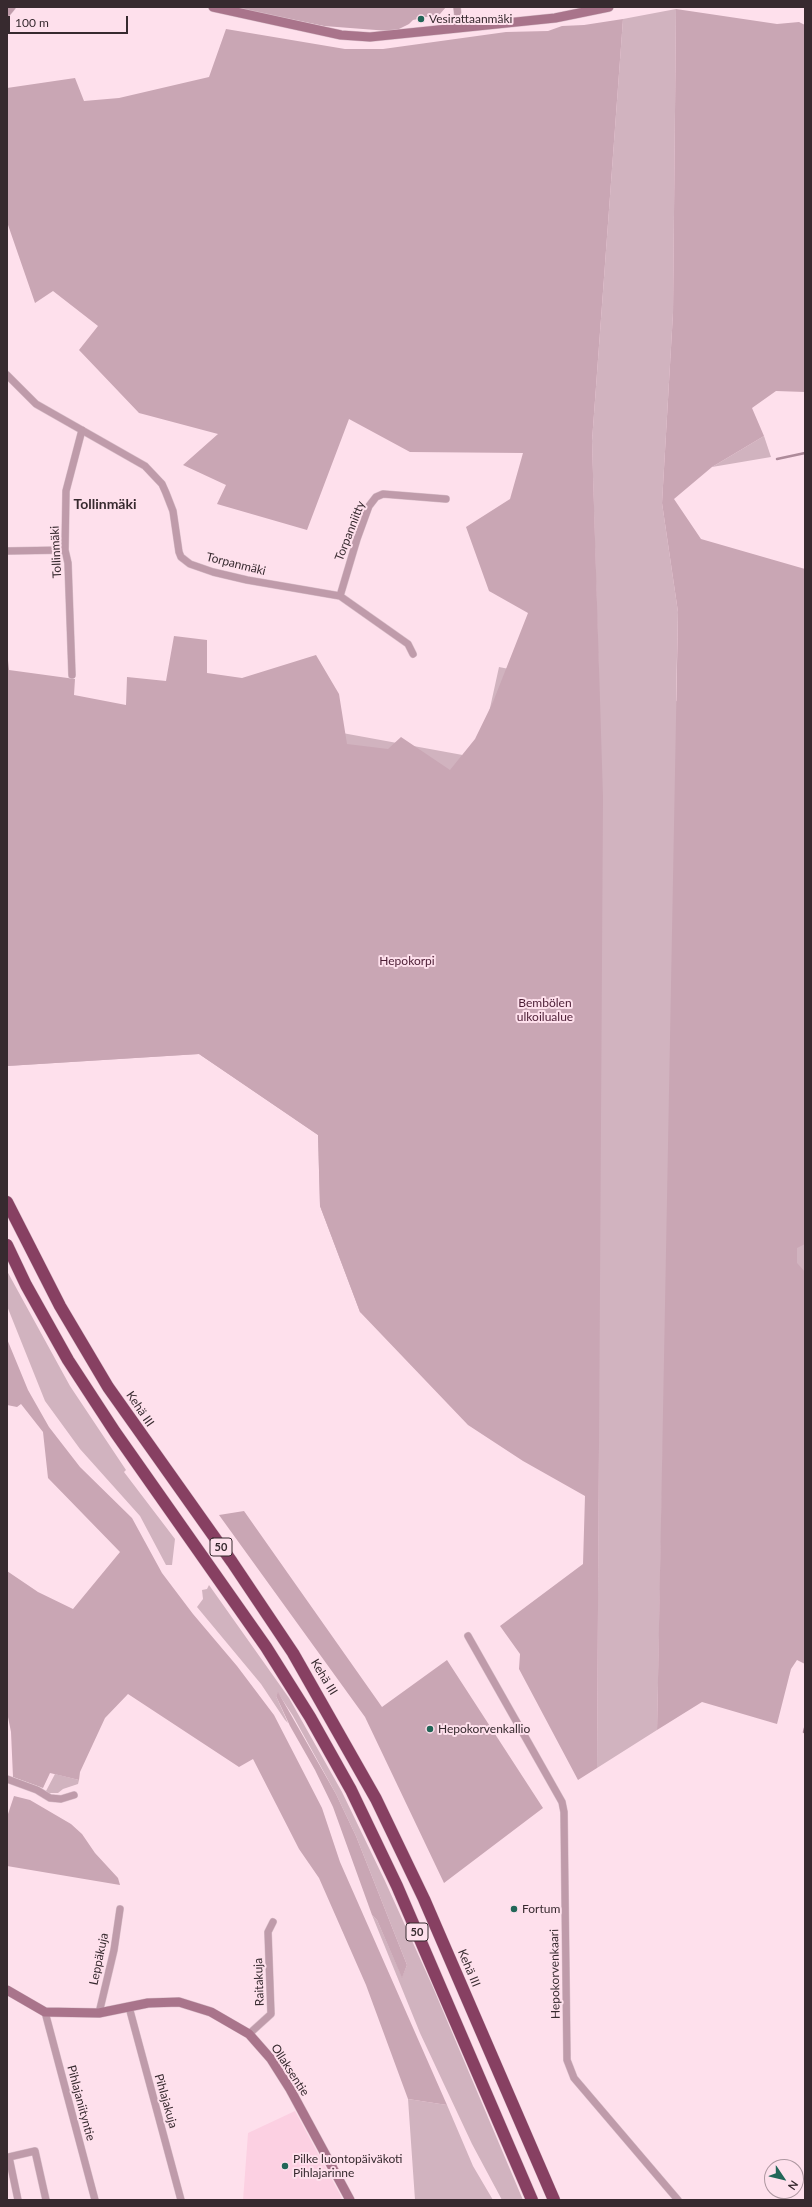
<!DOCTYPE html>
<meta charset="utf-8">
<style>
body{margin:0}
#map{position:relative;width:812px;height:2207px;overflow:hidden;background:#fee0ec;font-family:Lato,sans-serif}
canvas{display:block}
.frame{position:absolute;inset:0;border:8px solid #372a2f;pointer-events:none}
.north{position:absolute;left:764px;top:2159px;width:40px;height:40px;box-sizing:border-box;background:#fee0ec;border:1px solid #ae97a0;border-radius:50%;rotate:125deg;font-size:11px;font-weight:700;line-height:16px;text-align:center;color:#372a2f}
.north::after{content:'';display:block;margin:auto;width:14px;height:18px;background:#226658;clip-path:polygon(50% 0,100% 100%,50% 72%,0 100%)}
.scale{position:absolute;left:8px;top:16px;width:120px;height:18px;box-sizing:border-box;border:2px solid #372a2f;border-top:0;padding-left:5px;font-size:12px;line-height:14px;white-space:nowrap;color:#372a2f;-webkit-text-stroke:3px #fee0ec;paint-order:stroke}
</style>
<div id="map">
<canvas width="812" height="2207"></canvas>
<div class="frame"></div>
<div class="north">N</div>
<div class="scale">100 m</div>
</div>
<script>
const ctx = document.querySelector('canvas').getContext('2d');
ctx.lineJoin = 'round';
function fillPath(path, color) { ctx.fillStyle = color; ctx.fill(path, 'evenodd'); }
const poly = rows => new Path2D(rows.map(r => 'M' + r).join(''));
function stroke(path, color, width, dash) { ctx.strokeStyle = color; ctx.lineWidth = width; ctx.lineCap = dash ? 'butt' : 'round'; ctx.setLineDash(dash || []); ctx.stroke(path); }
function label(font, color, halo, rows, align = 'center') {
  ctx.font = font + ' Lato,sans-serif'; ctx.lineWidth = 4; ctx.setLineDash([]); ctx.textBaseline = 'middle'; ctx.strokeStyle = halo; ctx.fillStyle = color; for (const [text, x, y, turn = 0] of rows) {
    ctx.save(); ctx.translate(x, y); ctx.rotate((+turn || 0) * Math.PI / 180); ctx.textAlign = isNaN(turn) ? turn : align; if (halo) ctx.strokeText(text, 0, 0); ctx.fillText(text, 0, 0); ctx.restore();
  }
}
const built = poly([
 [295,2111,342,2198,340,2200,243,2200,248,2133]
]);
const green = poly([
 [676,9,673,313,662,503,678,612,676,701,805,726,805,1485,663,1447,657,1730,597,1768,599,1419,360,1312,320,1206,318,1135,199,1054,7,1066,326,730,479,758,499,667,599,687,592,441,623,19],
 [764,436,771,457,712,467],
 [7,1271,70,1386,126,1470,124,1472,175,1539,172,1565,166,1565,140,1516,80,1449,45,1401,7,1306],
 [209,1585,289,1698,342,1792,385,1881,432,1985,523,2200,502,2200,472,2144,420,2033,372,1915,377,1920,402,1977,407,1965,356,1836,336,1794,293,1716,278,1693,276,1696,288,1723,285,1720,261,1684,197,1607,203,1599,202,1590,207,1589],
 [55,1774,79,1780,78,1784,63,1789,58,1793,48,1793,46,1791],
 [408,2099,447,2105,473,2166,493,2200,415,2200]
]);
const forest = poly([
 [232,7,446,7,440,14,413,20,409,24,399,29,389,31,324,26],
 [676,9,777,24,799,22,805,25,805,392,776,391,752,408,764,436,712,467,674,499,701,539,805,569,805,1244,797,1248,797,1263,805,1272,805,1664,797,1660,791,1669,777,1724,702,1702,657,1730,678,612,662,503,673,313],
 [623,19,592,441,603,797,597,1768,578,1780,519,1669,520,1654,500,1626,583,1564,585,1496,523,1461,468,1425,360,1312,320,1206,318,1135,199,1054,7,1066,7,651,9,670,75,679,74,695,126,705,127,677,166,681,174,636,207,640,207,673,242,678,316,655,339,694,347,744,388,749,401,737,450,770,475,739,493,702,528,613,489,591,466,527,510,499,523,453,410,452,349,419,307,530,217,504,226,485,183,465,218,434,139,413,79,350,98,326,53,291,35,303,7,222,7,88,75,78,84,101,119,98,209,77,226,29,345,49,383,49,506,32,548,31,562,26,584,25],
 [7,1339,28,1390,49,1427,80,1467,132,1518,162,1573,193,1614,237,1666,274,1715,322,1808,340,1862,447,2105,408,2099,366,1985,319,1878,299,1849,253,1759,239,1767,128,1694,105,1718,80,1772,79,1780,50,1773,43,1788,13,1777,11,1732,7,1712,7,1571,38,1592,73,1609,120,1552,48,1478,43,1432,21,1404,17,1407,7,1405],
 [244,1511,382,1707,447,1660,543,1808,444,1883,365,1717,219,1515],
 [278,1692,336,1794,356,1836,407,1965,402,1978,377,1920,372,1915,333,1807,315,1770,290,1726,276,1696],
 [14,1796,30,1800,71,1824,82,1834,95,1853,118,1878,120,1885,7,1866,7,1817]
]);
const stream = poly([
 [777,459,805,453],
 [804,1732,805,1728]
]);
const street = poly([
 [457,7,459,27],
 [7,13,12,7],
 [7,375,36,404,145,466,162,484,166,493,173,511,179,552,181,557,190,564,213,572,247,580,340,596,408,644,413,654],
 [7,551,65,550],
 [340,596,357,539,369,506,376,497,383,494,446,499],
 [72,675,68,563,65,550,66,491,82,430],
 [468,1636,562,1802,564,1812,567,2060,574,2078,678,2200],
 [7,1779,37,1790,50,1798,61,1799,74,1795],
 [129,2007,181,2200],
 [45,2012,95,2200],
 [99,2013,114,1950,120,1909],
 [249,2034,271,2014,268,1932,273,1922],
 [18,2200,9,2157,35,2151,46,2200]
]);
const secondary = poly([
 [213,7,341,35,370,37,555,18,609,7],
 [7,1990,45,2012,99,2013,148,2003,179,2002,211,2012,249,2034,271,2059,290,2089,350,2200]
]);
const highway = poly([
 [7,1202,60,1306,108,1387,232,1562,293,1653,376,1799,424,1899,554,2200],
 [7,1245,26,1285,68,1360,115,1432,266,1647,310,1717,351,1790,397,1886,532,2200]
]);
const markers = [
 [421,19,4,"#226658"],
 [430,1729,4,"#226658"],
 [514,1909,4,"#226658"],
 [285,2166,4,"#226658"]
];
const shields = [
 [221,1547,22],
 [417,1932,22]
];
const shieldNames = [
 ["50",221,1547],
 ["50",417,1932]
];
const poiNames = [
 ["Vesirattaanmäki",429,19],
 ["Hepokorvenkallio",438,1729],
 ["Fortum",522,1909],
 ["Pilke luontopäiväkoti",293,2159],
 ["Pihlajarinne",293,2173]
];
const streetNames = [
 ["Torpanniitty",350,531,-69],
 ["Tollinmäki",56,552,-93],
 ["Torpanmäki",236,564,14],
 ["Kehä III",140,1409,56],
 ["Kehä III",324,1677,59],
 ["Leppäkuja",99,1959,-78],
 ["Kehä III",469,1968,67],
 ["Hepokorvenkaari",555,1974,-91],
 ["Raitakuja",259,1982,-92],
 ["Ollaksentie",290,2070,57],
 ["Pihlajakuja",166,2101,74],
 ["Pihlajaniityntie",81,2103,75]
];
const parkNames = [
 ["Hepokorpi",407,961],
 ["Bembölen",545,1003],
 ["ulkoilualue",545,1017]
];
const quarterNames = [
 ["Tollinmäki",105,504]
];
fillPath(built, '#fcd0e2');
fillPath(green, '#d1b3bf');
fillPath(forest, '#c9a6b4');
stroke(stream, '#ae8b9a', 2.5);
stroke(street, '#dabfca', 8);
stroke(secondary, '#dabfca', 10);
stroke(highway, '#dabfca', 13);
stroke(street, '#bf9baa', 7);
stroke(secondary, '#a9748b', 9);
stroke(highway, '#874062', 12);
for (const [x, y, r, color] of markers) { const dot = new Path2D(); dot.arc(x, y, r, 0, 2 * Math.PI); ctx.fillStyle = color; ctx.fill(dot); stroke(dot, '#fee0ec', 1.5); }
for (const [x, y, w] of shields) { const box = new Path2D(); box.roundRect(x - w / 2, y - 9, w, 18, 3); ctx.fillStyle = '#fee0ec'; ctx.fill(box); stroke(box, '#372a2f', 1); }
label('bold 11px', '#372a2f', null, shieldNames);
label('12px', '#372a2f', '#fee0ec', poiNames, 'left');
label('12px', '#372a2f', '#fee0ec', streetNames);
label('12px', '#4b1d34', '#fee0ec', parkNames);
label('bold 14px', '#372a2f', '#fee0ec', quarterNames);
</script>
